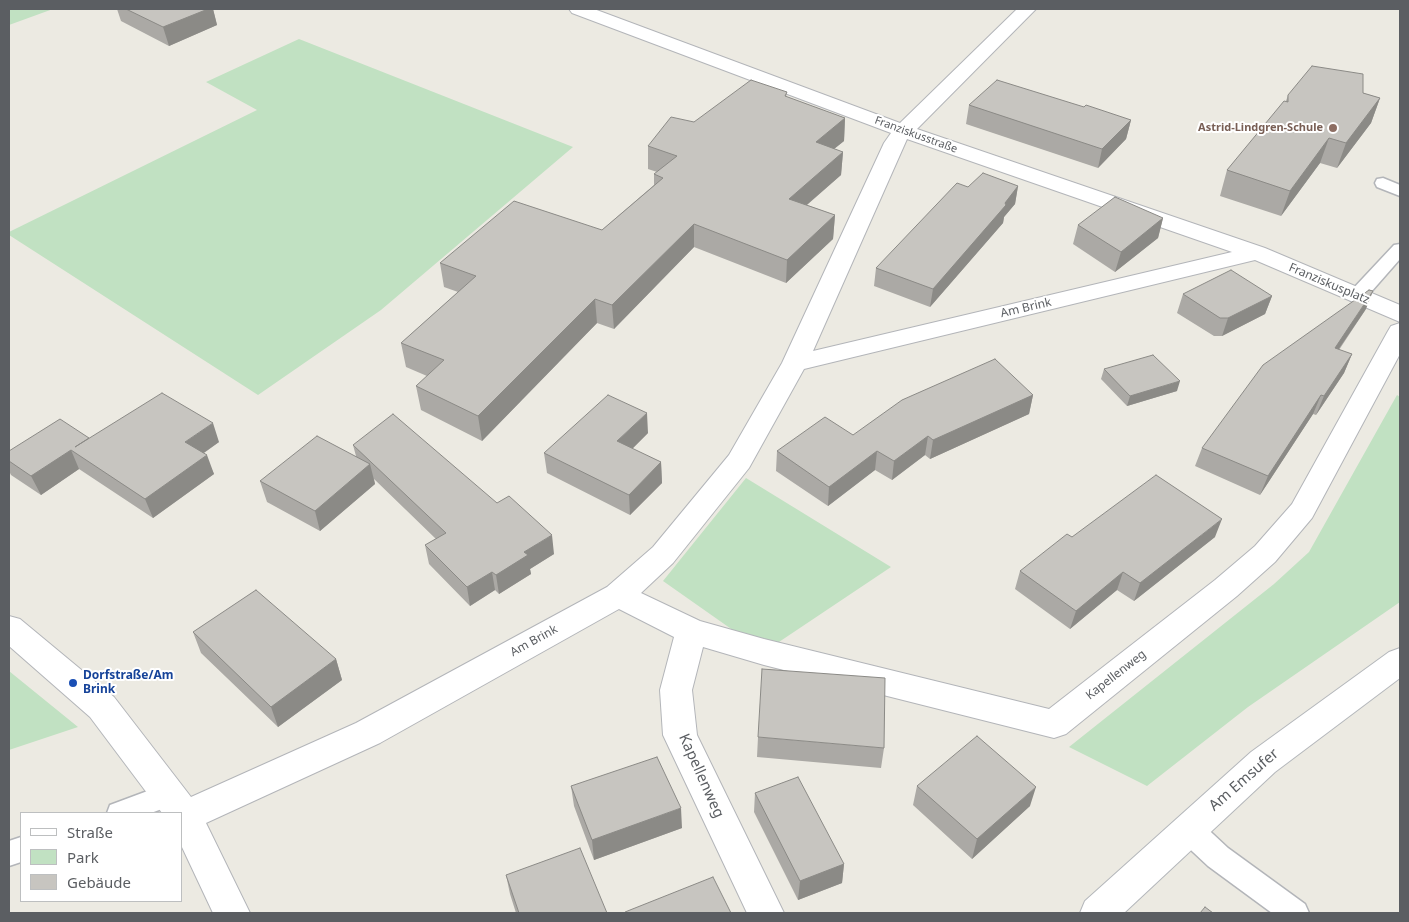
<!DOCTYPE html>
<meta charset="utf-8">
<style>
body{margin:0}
#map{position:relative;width:1409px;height:922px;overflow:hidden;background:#eceae2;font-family:"Noto Sans",sans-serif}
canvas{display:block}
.frame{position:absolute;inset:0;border:10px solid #5b5e62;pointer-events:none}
.legend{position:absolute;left:20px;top:812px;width:162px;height:90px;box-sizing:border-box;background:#fff;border:1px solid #bdbfc0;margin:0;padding:6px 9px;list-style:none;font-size:15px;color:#5b5e62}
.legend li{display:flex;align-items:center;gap:10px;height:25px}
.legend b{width:25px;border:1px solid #bdbfc0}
</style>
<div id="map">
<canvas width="1409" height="922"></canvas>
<div class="frame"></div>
<ul class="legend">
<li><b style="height:6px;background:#fff"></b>Straße</li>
<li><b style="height:14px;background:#c1e1c2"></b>Park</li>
<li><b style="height:14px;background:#c7c5c0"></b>Gebäude</li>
</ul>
</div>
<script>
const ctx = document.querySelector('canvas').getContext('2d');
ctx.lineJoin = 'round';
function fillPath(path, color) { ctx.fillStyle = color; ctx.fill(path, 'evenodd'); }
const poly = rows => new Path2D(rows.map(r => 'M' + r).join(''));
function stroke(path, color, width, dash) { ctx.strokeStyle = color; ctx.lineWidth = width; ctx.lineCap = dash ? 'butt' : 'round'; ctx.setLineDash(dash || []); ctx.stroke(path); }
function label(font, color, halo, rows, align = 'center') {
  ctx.font = font + ' "Noto Sans",sans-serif'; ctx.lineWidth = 4; ctx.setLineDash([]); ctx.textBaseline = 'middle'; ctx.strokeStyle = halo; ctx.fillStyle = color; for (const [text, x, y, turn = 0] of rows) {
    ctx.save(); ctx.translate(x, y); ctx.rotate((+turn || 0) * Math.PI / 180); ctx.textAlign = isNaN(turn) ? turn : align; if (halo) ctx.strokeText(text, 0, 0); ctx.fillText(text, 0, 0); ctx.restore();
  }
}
const green = poly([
 [9,9,53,9,9,25],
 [299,39,573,147,381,310,258,395,9,235,9,232,257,110,206,82],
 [1397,395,1400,397,1400,602,1248,707,1147,786,1069,747,1274,584,1309,552],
 [746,478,891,567,764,652,663,581],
 [9,671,78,727,9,750]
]);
const lane = poly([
 [1383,178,1400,185,1400,196,1377,187,1375,183,1377,179,1383,178],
 [1400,244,1400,259,1364,300,1350,300,1348,296,1350,292,1394,245,1400,244],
 [169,783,178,787,182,795,178,803,151,813,107,813,110,805,169,783],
 [1188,817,1198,820,1228,848,1305,904,1309,913,1272,913,1208,866,1178,838,1174,829,1178,820,1188,817],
 [21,837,21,862,9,866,9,841,21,837]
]);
const street = poly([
 [569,9,594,9,900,123,1017,9,1036,9,917,129,1265,248,1400,305,1400,322,1255,260,804,369,749,468,673,563,641,593,700,621,764,639,1049,709,1215,580,1255,546,1292,504,1388,331,1391,326,1400,323,1400,354,1312,518,1275,562,1237,596,1066,734,1054,738,764,665,703,647,692,690,697,735,784,913,747,913,663,735,660,690,674,637,619,609,380,743,206,823,250,913,213,913,181,845,181,813,162,813,90,717,9,646,9,616,20,619,114,697,191,797,356,723,607,587,653,547,729,455,782,363,884,143,891,133,572,13,569,9],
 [907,139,1232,252,813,351,907,139]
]);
const secondary = poly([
 [1400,648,1400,678,1275,772,1124,913,1080,913,1085,901,1251,752,1389,652,1400,648]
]);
const wall = poly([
 [117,9,213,9,217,25,169,46,121,21],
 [787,92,786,97,845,118,844,141,834,149,843,152,841,175,807,205,835,215,833,239,786,283,694,247,614,329,597,323,482,441,421,410,416,386,427,376,406,367,401,343,458,292,444,287,440,263,602,230,654,185,654,174,657,172,648,169,648,146,694,122],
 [1363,93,1380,98,1371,123,1337,168,1320,163,1281,216,1220,196,1227,170,1286,101,1288,95],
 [969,105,1084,107,1131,120,1126,139,1098,168,966,124],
 [1018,186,1015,204,1004,217,1003,223,930,307,874,286,876,268,968,187],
 [1163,218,1158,238,1115,272,1073,244,1078,225],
 [1183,294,1272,296,1265,314,1222,336,1214,336,1177,313],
 [1366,309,1339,350,1352,354,1344,373,1316,415,1313,414,1260,495,1195,466,1202,448],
 [1104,369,1177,391,1127,406,1101,379],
 [1033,395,1029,414,930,459,925,455,892,480,875,470,828,506,776,471,777,451,853,435],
 [648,433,632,449,661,462,662,483,630,515,547,473,544,453],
 [89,438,219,442,204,453,214,474,153,518,79,469,41,495,11,475,9,471,9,451],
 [353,445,554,554,530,569,531,574,499,594,495,590,470,606,429,564,425,545,436,539,374,479,375,484,320,531,267,502,260,481,356,456],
 [1072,537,1215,537,1134,601,1117,590,1070,629,1015,589,1020,571],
 [193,632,336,659,342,680,278,727,201,653],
 [758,737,884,748,881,768,757,757],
 [571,786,682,828,594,860,574,806],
 [917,786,1030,806,972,859,913,805],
 [755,793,844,864,842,883,798,900,754,812],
 [506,875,607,913,516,913,510,894]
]);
const shadedWall = poly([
 [208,9,213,9,217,25,169,46,163,27],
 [1380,98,1371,123,1337,168,1346,143],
 [845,118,844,141,814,165,816,142],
 [1131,120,1126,139,1098,168,1102,149],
 [1329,138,1320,163,1281,216,1290,191],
 [843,152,841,175,787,222,789,199],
 [1018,186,1015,204,1004,217,1003,223,930,307,933,289],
 [835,215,833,239,786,283,787,260],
 [1163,218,1158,238,1115,272,1121,252],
 [694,224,694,247,614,329,612,305],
 [1373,291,1366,309,1327,366,1335,348],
 [1272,296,1265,314,1222,336,1228,318],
 [595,299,597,323,482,441,478,416],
 [1352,354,1344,373,1316,415,1324,396],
 [1180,381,1177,391,1127,406,1130,396],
 [1033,395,1029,414,930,459,933,440],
 [1321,395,1313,414,1260,495,1268,476],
 [647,413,648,433,619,462,617,441],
 [213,423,219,442,192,461,185,442],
 [928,436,925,455,892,480,894,461],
 [71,450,79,469,41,495,31,476],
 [877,451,875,470,828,506,829,487],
 [207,455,214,474,153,518,145,499],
 [661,462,662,483,630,515,629,495],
 [370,464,375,484,320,531,315,511],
 [1222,519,1215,537,1134,601,1140,583],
 [552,535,554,554,530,569,531,574,499,594,496,575,524,552],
 [492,572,495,590,470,606,467,587],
 [1123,572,1117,590,1070,629,1076,611],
 [336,659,342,680,278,727,271,707],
 [1036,787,1030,806,972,859,977,839],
 [681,808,682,828,594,860,592,840],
 [844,864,842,883,798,900,800,881]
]);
const building = poly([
 [126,9,208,9,163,27,126,9],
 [1312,66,1363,74,1363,93,1380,98,1346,143,1329,138,1290,191,1227,170,1284,101,1288,102,1288,95,1312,66],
 [751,80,787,92,785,96,845,118,816,142,843,152,789,199,835,215,787,260,694,224,612,305,595,299,478,416,416,386,444,360,401,343,476,276,440,263,514,201,602,230,663,178,654,174,677,156,648,146,671,117,694,122,751,80],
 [997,80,1084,107,1086,105,1131,120,1102,149,969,105,997,80],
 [983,173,1018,186,1005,203,1006,205,933,289,876,268,957,183,968,187,983,173],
 [1115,197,1163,218,1121,252,1078,225,1115,197],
 [1231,270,1272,296,1228,318,1220,318,1183,294,1231,270],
 [1369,290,1373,291,1335,348,1352,354,1324,396,1321,395,1268,476,1202,448,1263,365,1369,290],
 [1153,355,1180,381,1130,396,1104,369,1153,355],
 [995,359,1033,395,933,440,928,436,894,461,877,451,829,487,777,451,825,417,853,435,902,400,995,359],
 [162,393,213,423,185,442,207,455,145,499,71,450,31,476,9,461,9,451,60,419,89,438,75,447,162,393],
 [608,395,647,413,617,441,661,462,629,495,544,453,608,395],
 [393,414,497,503,509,496,552,535,524,552,528,555,496,575,492,572,467,587,425,545,446,533,353,445,393,414],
 [317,436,370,464,315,511,260,481,317,436],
 [1156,475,1222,519,1140,583,1123,572,1076,611,1020,571,1067,534,1072,537,1156,475],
 [256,590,336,659,271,707,193,632,256,590],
 [762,669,885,678,884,748,758,737,762,669],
 [977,736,1036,787,977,839,917,786,977,736],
 [657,757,681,808,592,840,571,786,657,757],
 [798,777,844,864,800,881,755,793,798,777],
 [580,848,607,913,519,913,506,875,580,848],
 [713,877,731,913,625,913,625,912,713,877],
 [1205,907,1213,913,1200,913,1205,907]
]);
const markers = [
 [1333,128,5,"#8d6e63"],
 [73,683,5,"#1a4fb4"]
];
const farEducationnames = [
 ["Astrid-Lindgren-Schule",1323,128]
];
const farStreetnames = [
 ["Franziskusstraße",916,135,20]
];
const streetNames = [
 ["Franziskusplatz",1329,284,23],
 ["Am Brink",1026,308,-13],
 ["Am Brink",534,641,-29],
 ["Kapellenweg",1116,675,-38]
];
const transitNames = [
 ["Dorfstraße/Am",83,676],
 ["Brink",83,690]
];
const nearStreetnames = [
 ["Kapellenweg",701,776,66],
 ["Am Emsufer",1244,780,-41]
];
fillPath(green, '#c1e1c2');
stroke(lane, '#b3b5b9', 3);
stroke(street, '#b3b5b9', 2);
stroke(secondary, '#b4b7bb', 2);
fillPath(lane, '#fff');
fillPath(street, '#fff');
fillPath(secondary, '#fff');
fillPath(wall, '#aba9a5');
fillPath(shadedWall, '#8b8a86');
fillPath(building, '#c7c5c0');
stroke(building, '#8b8a86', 1);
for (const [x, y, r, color] of markers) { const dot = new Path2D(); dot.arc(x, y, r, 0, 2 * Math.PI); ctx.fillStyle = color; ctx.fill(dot); stroke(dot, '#fff', 2); }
label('bold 11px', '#785e54', '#fff', farEducationnames, 'right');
label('11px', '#5b5e62', '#fff', farStreetnames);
label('12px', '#5b5e62', '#fff', streetNames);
label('bold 12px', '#164399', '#fff', transitNames, 'left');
label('15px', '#5b5e62', '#fff', nearStreetnames);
</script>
